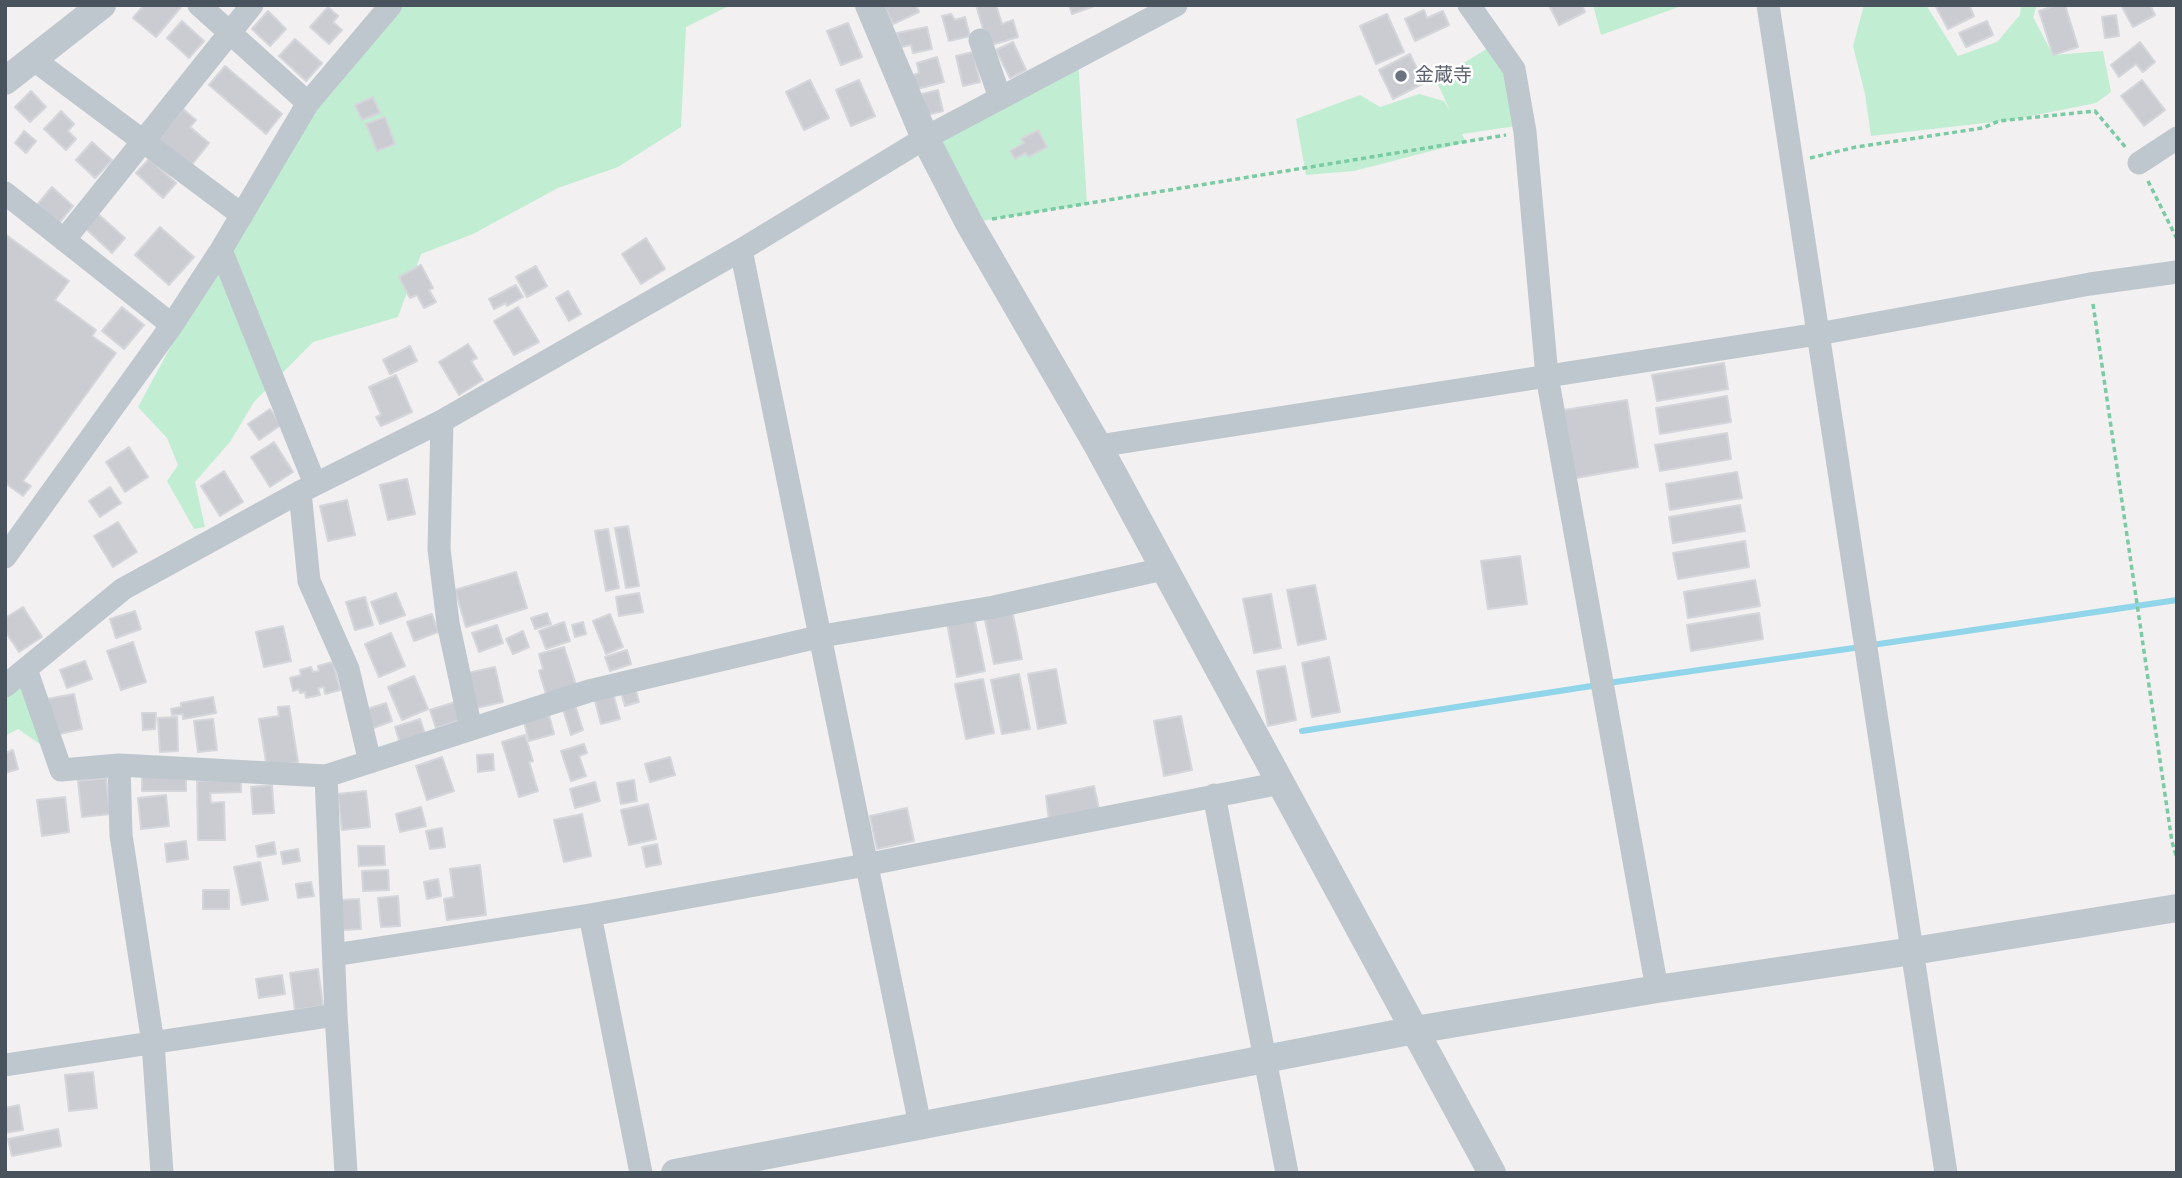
<!DOCTYPE html>
<meta charset="utf-8">
<style>
body{margin:0}
#map{position:relative;width:2182px;height:1178px;overflow:hidden;background:#f2f0f0;font-family:"Open Sans",sans-serif}
canvas{display:block}
.frame{position:absolute;inset:0;border:7px solid #49535d;pointer-events:none}
</style>
<div id="map">
<canvas width="2182" height="1178"></canvas>
<div class="frame"></div>
</div>
<script>
const ctx = document.querySelector('canvas').getContext('2d');
ctx.lineJoin = 'round';
function fillPath(path, color) { ctx.fillStyle = color; ctx.fill(path, 'evenodd'); }
const poly = rows => new Path2D(rows.map(r => 'M' + r).join(''));
function stroke(path, color, width, dash) { ctx.strokeStyle = color; ctx.lineWidth = width; ctx.lineCap = dash ? 'butt' : 'round'; ctx.setLineDash(dash || []); ctx.stroke(path); }
function label(font, color, halo, rows, align = 'center') {
  ctx.font = font + ' "Open Sans","Noto Sans JP",sans-serif'; ctx.lineWidth = 5; ctx.setLineDash([]); ctx.textBaseline = 'middle'; ctx.strokeStyle = halo; ctx.fillStyle = color; for (const [text, x, y, turn = 0] of rows) {
    ctx.save(); ctx.translate(x, y); ctx.rotate((+turn || 0) * Math.PI / 180); ctx.textAlign = isNaN(turn) ? turn : align; if (halo) ctx.strokeText(text, 0, 0); ctx.fillText(text, 0, 0); ctx.restore();
  }
}
const green = poly([
 [391,5,731,5,686,27,681,127,618,167,558,188,473,234,421,254,398,317,313,342,254,402,230,442,195,482,205,527,194,529,167,481,178,465,167,438,138,407,242,215],
 [1593,5,1684,5,1601,35],
 [1864,5,1926,5,1958,56,1997,42,2020,15,2021,5,2037,5,2033,17,2053,55,2103,51,2111,92,2096,103,2011,120,1871,136,1865,94,1853,46],
 [1493,45,1523,125,1462,134,1466,142,1354,171,1306,175,1296,119,1360,95,1380,107,1419,94,1444,101,1450,111,1436,80],
 [1078,57,1087,204,969,223,925,138],
 [25,676,44,747,18,729,5,736,5,692]
]);
const stream = poly([
 [1872,645,2177,600],
 [1608,683,1861,647],
 [1302,731,1598,685]
]);
const building = poly([
 [144,5,179,5,181,7,156,37,133,18,144,5],
 [884,5,916,5,919,12,893,24,884,5],
 [976,5,996,5,1002,24,1013,20,1018,37,988,46,976,5],
 [1069,5,1097,5,1072,14,1069,5],
 [1549,5,1582,5,1585,12,1559,25,1549,5],
 [1935,5,1969,5,1974,16,1948,29,1935,5],
 [2057,5,2065,5,2078,47,2053,55,2039,11,2057,5],
 [2121,5,2150,5,2155,15,2133,27,2121,5],
 [328,7,338,16,333,22,342,30,329,44,310,27,328,7],
 [1424,10,1427,18,1443,11,1449,25,1415,41,1405,19,1424,10],
 [268,11,286,29,270,46,252,29,268,11],
 [951,14,955,20,965,17,970,36,949,41,942,16,951,14],
 [1387,14,1404,52,1376,64,1360,26,1387,14],
 [2116,15,2119,36,2105,38,2102,17,2116,15],
 [182,21,204,41,189,58,167,38,182,21],
 [1987,21,1993,35,1966,47,1959,33,1987,21],
 [848,23,862,57,841,65,827,31,848,23],
 [927,27,932,49,913,53,911,45,901,47,897,33,927,27],
 [295,39,322,63,306,81,279,56,295,39],
 [1013,42,1026,70,1010,78,996,50,1013,42],
 [2140,42,2155,62,2143,72,2136,64,2119,77,2111,65,2140,42],
 [973,52,980,82,963,86,956,56,973,52],
 [1410,54,1424,83,1393,99,1379,70,1410,54],
 [937,57,944,82,917,89,913,75,919,73,917,63,937,57],
 [225,66,282,114,266,134,209,85,225,66],
 [810,80,829,118,804,130,786,92,810,80],
 [859,80,875,116,851,126,836,90,859,80],
 [2142,80,2165,110,2144,126,2121,96,2142,80],
 [938,90,943,111,927,115,922,94,938,90],
 [31,91,46,107,30,122,15,107,31,91],
 [373,97,380,113,362,120,355,105,373,97],
 [183,109,196,120,190,127,209,143,191,166,158,139,183,109],
 [61,111,74,124,68,131,76,139,66,150,44,129,61,111],
 [385,117,395,144,377,151,366,124,385,117],
 [1038,130,1047,147,1028,157,1026,153,1015,159,1010,151,1024,143,1021,139,1038,130],
 [24,131,36,141,26,153,15,143,24,131],
 [92,142,112,160,95,178,76,160,92,142],
 [149,159,176,183,163,198,136,173,149,159],
 [52,187,73,206,59,223,37,205,52,187],
 [98,214,125,238,112,253,85,228,98,214],
 [160,227,194,257,169,285,135,255,160,227],
 [5,234,69,281,55,300,96,330,92,336,116,353,23,481,31,486,23,496,5,483,5,234],
 [646,238,665,269,641,284,622,254,646,238],
 [421,265,433,288,429,290,436,302,424,308,417,295,410,298,399,277,421,265],
 [536,266,547,286,527,297,516,277,536,266],
 [516,285,523,297,507,306,506,303,494,309,489,299,516,285],
 [568,291,581,314,569,321,556,298,568,291],
 [122,307,144,325,124,349,102,331,122,307],
 [518,307,539,342,514,355,494,321,518,307],
 [468,344,477,358,471,361,483,380,459,395,439,362,468,344],
 [410,346,417,361,390,374,383,360,410,346],
 [1724,363,1728,389,1657,401,1652,375,1724,363],
 [396,375,412,412,381,426,376,417,381,415,369,387,396,375],
 [1727,396,1731,422,1660,434,1656,408,1727,396],
 [1627,400,1638,467,1576,478,1564,410,1627,400],
 [270,409,281,425,259,440,248,424,270,409],
 [1727,433,1731,459,1660,471,1655,445,1727,433],
 [274,442,293,472,270,487,251,457,274,442],
 [129,447,148,477,125,492,106,462,129,447],
 [224,471,243,502,220,516,201,486,224,471],
 [1737,472,1742,498,1670,510,1666,484,1737,472],
 [407,479,415,514,388,520,380,485,407,479],
 [110,487,121,503,100,517,89,501,110,487],
 [347,500,355,535,328,541,320,506,347,500],
 [1740,505,1745,531,1673,543,1669,517,1740,505],
 [118,522,137,552,113,567,94,536,118,522],
 [628,526,639,586,626,588,615,528,628,526],
 [608,529,619,588,606,591,595,531,608,529],
 [1745,541,1749,567,1678,579,1673,553,1745,541],
 [1520,556,1527,604,1488,609,1481,561,1520,556],
 [516,572,527,608,466,627,455,590,516,572],
 [1755,580,1760,606,1688,618,1684,592,1755,580],
 [1315,585,1326,639,1298,645,1287,590,1315,585],
 [396,593,405,615,380,624,371,602,396,593],
 [639,593,643,612,619,616,616,597,639,593],
 [1271,594,1281,648,1254,653,1243,599,1271,594],
 [365,597,373,625,355,630,346,602,365,597],
 [1011,605,1022,659,994,664,983,610,1011,605],
 [23,607,42,637,19,652,5,631,5,618,23,607],
 [135,611,141,629,116,638,110,619,135,611],
 [547,613,551,624,535,629,531,618,547,613],
 [1759,613,1763,639,1691,651,1687,625,1759,613],
 [432,614,438,632,414,641,407,622,432,614],
 [610,614,623,647,606,654,593,621,610,614],
 [974,617,985,671,957,677,947,623,974,617],
 [564,622,570,641,546,649,539,631,564,622],
 [583,622,586,634,575,637,572,625,583,622],
 [497,625,503,643,479,652,472,633,497,625],
 [283,626,291,661,264,667,256,632,283,626],
 [523,631,529,647,513,654,506,639,523,631],
 [391,633,405,666,379,677,365,644,391,633],
 [133,642,146,682,121,690,107,651,133,642],
 [564,647,577,688,547,697,539,671,543,669,539,654,564,647],
 [627,650,631,664,610,671,605,657,627,650],
 [1329,657,1340,712,1312,717,1302,663,1329,657],
 [85,661,92,679,67,688,60,670,85,661],
 [333,662,340,690,325,694,324,687,318,688,320,695,306,698,305,692,300,693,299,689,293,691,290,678,301,675,300,670,311,667,313,672,319,671,318,666,333,662],
 [1285,666,1296,720,1268,726,1257,671,1285,666],
 [495,667,503,702,476,708,468,673,495,667],
 [1056,669,1066,723,1038,729,1028,674,1056,669],
 [1019,674,1030,729,1002,734,991,680,1019,674],
 [414,676,428,709,402,720,388,687,414,676],
 [983,679,994,733,966,739,955,684,983,679],
 [635,688,639,702,625,706,621,692,635,688],
 [613,693,620,719,601,724,594,697,613,693],
 [74,694,82,729,55,735,47,699,74,694],
 [213,697,216,713,183,719,183,714,172,715,171,709,181,707,181,703,213,697],
 [455,702,461,720,436,728,430,710,455,702],
 [574,702,583,730,571,735,562,706,574,702],
 [386,703,392,721,368,730,361,711,386,703],
 [289,706,298,762,267,767,259,719,279,716,278,707,289,706],
 [142,713,156,713,155,729,143,730,142,713],
 [549,715,554,734,529,741,524,722,549,715],
 [1181,716,1192,770,1164,776,1154,721,1181,716],
 [177,717,178,751,160,752,158,718,177,717],
 [213,719,217,750,198,752,194,721,213,719],
 [420,719,426,737,401,746,395,727,420,719],
 [525,735,533,761,529,762,538,791,519,797,502,742,525,735],
 [584,744,587,753,579,756,586,776,571,781,561,751,584,744],
 [13,750,18,769,5,773,5,753,13,750],
 [493,754,494,770,478,772,477,755,493,754],
 [442,757,454,791,427,800,416,766,442,757],
 [670,757,675,775,650,782,645,764,670,757],
 [186,774,186,791,142,791,142,775,186,774],
 [106,778,110,814,82,817,78,781,106,778],
 [241,780,241,792,210,793,211,803,224,802,225,840,198,840,197,781,241,780],
 [634,780,637,801,621,804,617,783,634,780],
 [595,782,600,801,575,808,570,789,595,782],
 [272,785,274,813,253,814,251,787,272,785],
 [1094,786,1099,809,1049,821,1046,796,1094,786],
 [366,791,370,827,342,830,338,794,366,791],
 [166,795,169,826,141,829,138,798,166,795],
 [65,797,69,832,42,836,37,800,65,797],
 [648,804,656,839,629,845,621,810,648,804],
 [421,807,426,826,400,832,396,814,421,807],
 [907,808,914,841,877,849,870,816,907,808],
 [582,814,591,856,564,862,554,820,582,814],
 [442,828,445,847,430,849,426,831,442,828],
 [186,841,188,859,167,862,165,844,186,841],
 [274,842,276,854,258,857,256,846,274,842],
 [657,844,661,864,646,867,642,847,657,844],
 [358,846,384,846,385,865,359,866,358,846],
 [298,849,300,861,283,864,281,852,298,849],
 [260,862,268,900,242,905,234,867,260,862],
 [480,865,486,915,447,920,444,899,454,897,450,869,480,865],
 [388,870,389,890,363,891,362,871,388,870],
 [438,879,441,896,427,899,424,882,438,879],
 [311,882,314,896,298,898,296,884,311,882],
 [203,890,229,890,229,909,203,909,203,890],
 [398,896,400,926,381,927,378,898,398,896],
 [359,899,361,929,342,930,340,900,359,899],
 [318,969,323,1006,295,1010,290,973,318,969],
 [282,975,285,994,259,998,256,979,282,975],
 [93,1072,97,1108,69,1111,65,1075,93,1072],
 [19,1105,23,1130,5,1133,5,1108,19,1105],
 [58,1129,61,1146,12,1156,8,1139,58,1129]
]);
const path = poly([
 [1810,158,1856,147,1983,128,1999,121,2095,111,2127,149],
 [2148,181,2177,239],
 [992,219,1506,135],
 [2093,304,2172,842,2177,858]
]);
const minor = poly([
 [199,5,308,103],
 [1469,5,1514,69,1525,132,1547,376,1657,989],
 [1768,5,1946,1173],
 [980,40,1000,98],
 [33,59,242,215],
 [2139,163,2177,138],
 [5,193,172,325],
 [64,240,252,5],
 [221,250,315,484],
 [741,250,920,1125],
 [442,421,439,549,448,623,471,729],
 [1098,446,1818,334,2090,284,2177,272],
 [300,492,309,581,348,669,370,762],
 [5,557,172,325,221,250,308,103,391,5],
 [26,669,61,770,119,765,326,776,589,691,822,636,994,607,1163,569],
 [5,686,123,589,300,492,442,421,741,250,925,138,1176,5],
 [119,765,121,835,153,1043,162,1173],
 [326,776,336,1015,346,1173],
 [1214,795,1287,1173],
 [590,915,641,1173],
 [334,955,590,915,860,866,1281,783],
 [5,1065,336,1015]
]);
const tertiary = poly([
 [869,5,925,138,969,223,1098,446,1492,1173],
 [5,81,102,5],
 [675,1173,1415,1030,1657,989,1913,951,2177,908]
]);
const markers = [
 [1401,76,7,"#6b7280"]
];
const worshipNames = [
 ["金蔵寺",1415,76]
];
fillPath(green, '#c1eed3');
stroke(stream, '#90d5e9', 6);
fillPath(building, '#caccd2');
stroke(building, '#d4d6db', 2);
stroke(path, '#7acba4', 3.5, [5, 3.5]);
stroke(minor, '#bfc7ce', 23);
stroke(tertiary, '#bfc7ce', 28);
for (const [x, y, r, color] of markers) { const dot = new Path2D(); dot.arc(x, y, r, 0, 2 * Math.PI); ctx.fillStyle = color; ctx.fill(dot); stroke(dot, '#fff', 2.5); }
label('19px', '#5b616d', '#fff', worshipNames, 'left');
</script>
